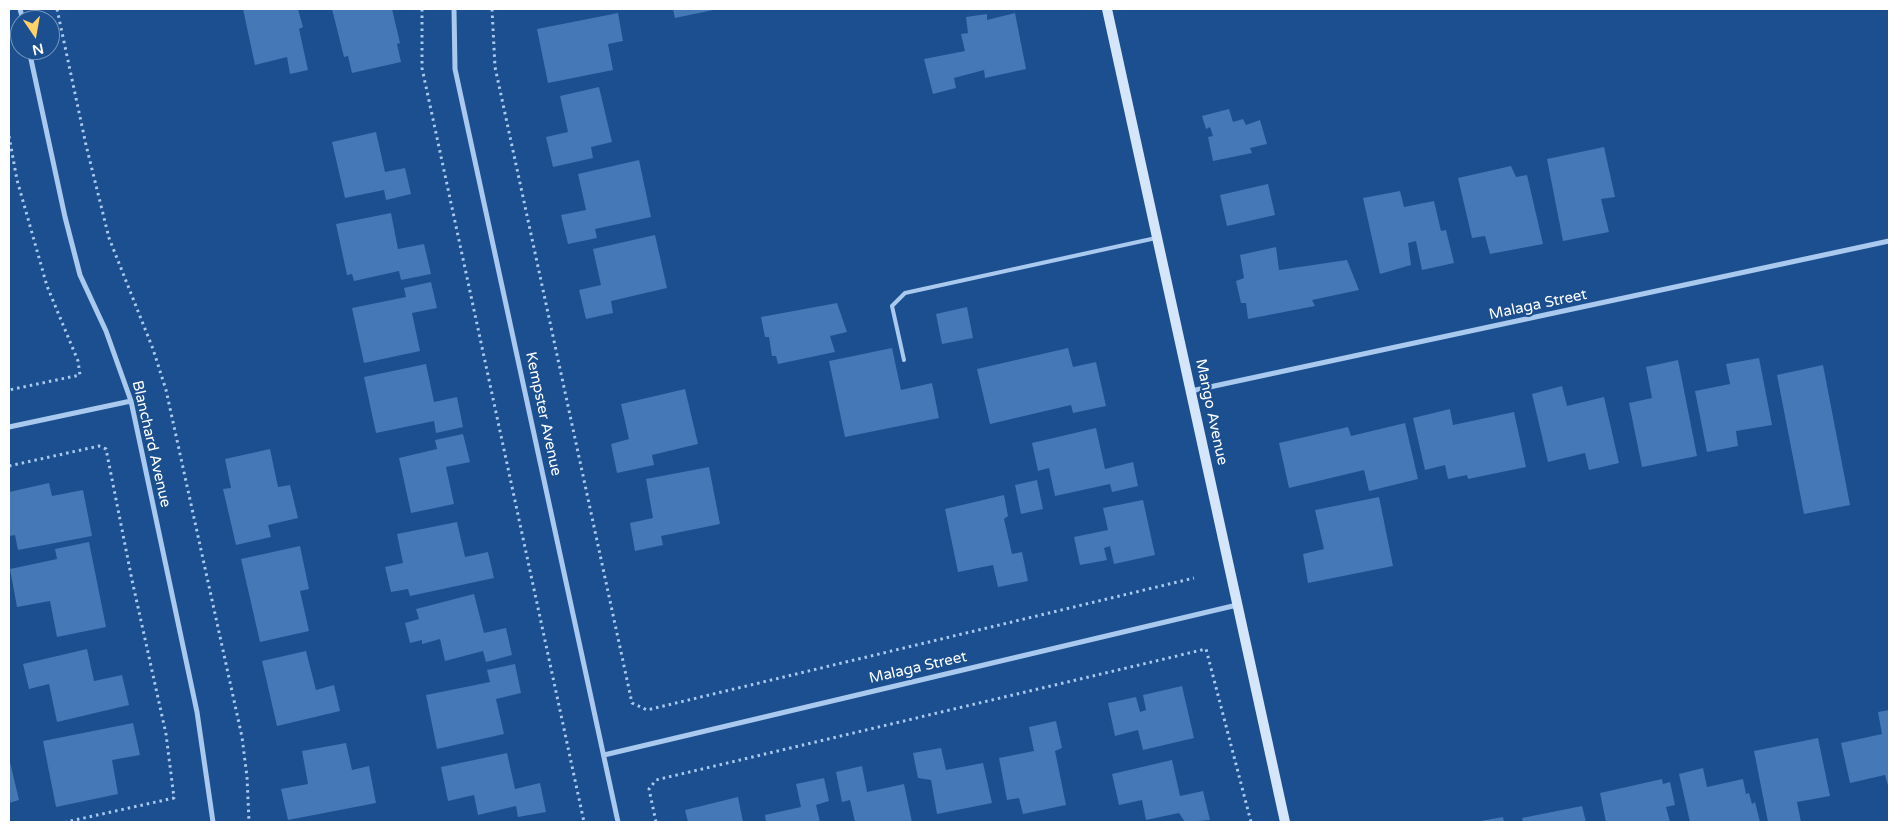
<!DOCTYPE html>
<style>
body{margin:0}
#map{position:relative;width:1898px;height:831px;overflow:hidden;background:#1b4f8f;font-family:"Varela Round",sans-serif}
canvas{display:block}
.frame{position:absolute;inset:0;border:10px solid #fff;pointer-events:none}
.north{position:absolute;left:10px;top:10px;width:50px;height:50px;box-sizing:border-box;background:#1b4f8f;border:1px solid #7695bc;border-radius:50%;rotate:168deg;font-size:14px;font-weight:700;line-height:20px;text-align:center;color:#fff}
.north::after{content:'';display:block;margin:auto;width:18px;height:22px;background:#ffd166;clip-path:polygon(50% 0,100% 100%,50% 72%,0 100%)}
</style>
<div id="map">
<canvas width="1898" height="831"></canvas>
<div class="frame"></div>
<div class="north">N</div>
</div>
<script>
const ctx = document.querySelector('canvas').getContext('2d');
ctx.lineJoin = 'round';
function fillPath(path, color) { ctx.fillStyle = color; ctx.fill(path, 'evenodd'); }
const poly = rows => new Path2D(rows.map(r => 'M' + r).join(''));
function stroke(path, color, width, dash) { ctx.strokeStyle = color; ctx.lineWidth = width; ctx.lineCap = dash ? 'butt' : 'round'; ctx.setLineDash(dash || []); ctx.stroke(path); }
function label(font, color, halo, rows, align = 'center') {
  ctx.font = font + ' "Varela Round",sans-serif'; ctx.lineWidth = 4.5; ctx.setLineDash([]); ctx.textBaseline = 'middle'; ctx.strokeStyle = halo; ctx.fillStyle = color; for (const [text, x, y, turn = 0] of rows) {
    ctx.save(); ctx.translate(x, y); ctx.rotate((+turn || 0) * Math.PI / 180); ctx.textAlign = isNaN(turn) ? turn : align; if (halo) ctx.strokeText(text, 0, 0); ctx.fillText(text, 0, 0); ctx.restore();
  }
}
const building = poly([
 [243,9,298,9,303,27,299,29,308,70,290,74,287,57,255,65],
 [332,9,392,9,400,43,397,44,401,62,352,73,348,56,344,57],
 [673,9,713,9,713,10,675,18],
 [618,13,623,41,608,44,613,70,548,83,537,29],
 [1015,13,1026,69,985,78,984,70,954,78,956,88,933,94,924,59,965,51,961,34,968,33,966,17,987,14,987,20],
 [599,87,612,142,591,147,593,158,553,167,546,137,568,132,560,96],
 [1229,109,1233,122,1243,119,1246,125,1260,120,1267,144,1250,148,1252,153,1213,161,1208,137,1213,136,1210,127,1206,129,1202,116],
 [376,132,385,172,405,168,411,194,386,200,384,190,345,198,332,142],
 [1604,147,1615,197,1601,199,1609,232,1563,241,1547,159],
 [639,160,651,217,595,229,597,238,568,244,561,215,586,210,578,174],
 [1511,166,1516,177,1527,175,1543,244,1490,254,1485,236,1472,238,1458,178],
 [1268,184,1275,215,1227,226,1220,195],
 [1400,191,1404,207,1434,201,1441,231,1446,230,1454,263,1422,270,1416,241,1408,243,1411,265,1380,274,1363,198],
 [391,213,398,249,424,244,431,274,401,280,399,271,354,281,352,274,347,275,336,224],
 [655,235,667,288,611,301,613,313,586,319,579,290,601,285,593,249],
 [1276,247,1279,270,1347,260,1359,290,1312,300,1315,306,1248,319,1246,303,1241,303,1236,281,1244,278,1240,255],
 [431,282,437,308,412,313,420,351,364,363,352,308,406,297,404,288],
 [837,303,847,332,830,336,835,352,778,364,776,356,772,356,769,337,765,337,761,317],
 [967,307,973,338,942,344,936,314],
 [892,348,901,390,932,383,939,418,845,437,829,361],
 [1068,348,1073,367,1096,362,1106,406,1073,413,1071,405,990,424,977,369],
 [1759,358,1772,425,1736,431,1738,446,1707,452,1695,391,1730,384,1726,364],
 [1678,360,1697,456,1642,467,1629,403,1652,398,1646,367],
 [426,364,434,402,457,397,463,427,436,433,434,421,376,433,364,377],
 [1823,365,1850,505,1804,514,1777,375],
 [1562,386,1567,406,1604,397,1619,463,1589,470,1585,453,1548,462,1532,394],
 [685,389,698,444,652,455,654,465,617,473,611,444,629,439,621,404],
 [1450,409,1453,425,1514,412,1526,467,1468,479,1467,475,1448,479,1445,465,1425,470,1413,418],
 [1405,423,1418,479,1369,491,1364,470,1289,488,1279,443,1348,427,1351,436],
 [1096,428,1105,469,1133,462,1138,486,1112,492,1110,484,1055,496,1049,468,1038,471,1032,443],
 [463,434,470,462,446,467,454,504,411,513,399,458,437,449,435,440],
 [270,449,278,487,290,485,298,518,268,525,271,537,236,545,223,489,231,488,225,459],
 [709,467,720,524,661,536,663,545,635,551,630,523,653,518,646,479],
 [1037,480,1043,509,1021,514,1015,485],
 [49,483,52,496,83,490,92,536,18,550,15,535,9,536,9,492],
 [1004,495,1008,516,1004,519,1012,554,1022,552,1028,581,998,587,993,565,958,572,945,509],
 [1379,497,1393,566,1308,583,1303,554,1324,549,1315,510],
 [1143,500,1155,555,1114,564,1110,546,1104,548,1107,560,1080,565,1074,537,1108,530,1103,508],
 [457,522,465,557,488,552,494,578,410,596,408,589,391,592,385,567,403,563,397,534],
 [89,542,106,627,57,637,50,601,17,607,10,569,57,559,55,549],
 [300,546,309,589,300,591,309,631,260,642,241,559],
 [474,594,484,633,506,628,512,655,486,662,483,651,445,661,440,639,422,644,422,640,410,643,405,623,419,619,416,609],
 [87,649,94,681,122,675,129,705,57,722,49,684,29,689,23,664],
 [306,651,316,690,334,685,340,711,277,726,262,661],
 [515,664,521,693,496,699,504,734,437,749,426,695,490,682,487,670],
 [1182,686,1194,738,1143,750,1138,730,1115,736,1108,703,1136,697,1140,712,1146,710,1143,695],
 [1889,710,1889,789,1885,775,1850,783,1841,743,1882,734,1878,712],
 [1056,721,1062,748,1055,751,1066,805,1023,814,1019,798,1007,800,999,758,1034,751,1029,727],
 [133,723,140,755,112,760,118,794,56,807,43,741],
 [1818,738,1830,796,1797,802,1801,822,1768,822,1754,751],
 [346,743,352,770,369,766,376,803,288,820,281,789,308,784,302,751],
 [941,748,946,770,983,763,992,803,937,814,931,780,918,778,913,753],
 [507,753,515,789,540,783,546,812,518,817,516,806,478,815,474,795,448,801,441,767],
 [9,758,19,800,9,803],
 [1172,760,1180,796,1203,791,1210,820,1185,822,1179,813,1146,820,1142,800,1119,805,1112,774],
 [862,766,867,792,904,784,912,822,855,822,850,800,842,802,836,772],
 [1703,768,1707,787,1743,779,1746,794,1749,793,1752,804,1755,802,1760,822,1690,822,1679,774],
 [824,778,829,801,816,805,820,822,766,822,765,815,801,807,796,784],
 [1662,779,1663,784,1670,782,1675,805,1666,807,1670,822,1606,822,1600,793],
 [738,797,743,822,688,822,685,810],
 [1582,806,1586,822,1523,822,1522,818],
 [1503,817,1504,822,1481,822,1481,821]
]);
const path = poly([
 [57,9,86,145,109,238,153,349,166,390,242,737,247,777,249,822],
 [422,9,422,68,584,822],
 [492,9,495,67,632,703,647,710,1194,578],
 [9,136,17,180,47,286,78,361,80,375,9,390],
 [9,466,99,446,106,449,132,580,166,734,174,798,66,822],
 [656,822,649,789,656,780,1206,649,1251,822]
]);
const lane = poly([
 [904,360,892,306,905,293,1156,238]
]);
const street = poly([
 [20,9,23,20],
 [454,9,455,69,618,822],
 [29,50,65,217,80,275,106,331,131,401,197,712,213,822],
 [1191,391,1889,241],
 [9,427,131,401],
 [604,755,1237,605]
]);
const secondary = poly([
 [1107,9,1285,822]
]);
const streetNames = [
 ["Malaga Street",1538,305,-12],
 ["Mango Avenue",1211,412,78],
 ["Kempster Avenue",543,414,78],
 ["Blanchard Avenue",151,444,77],
 ["Malaga Street",918,668,-13]
];
fillPath(building, '#4478b7');
stroke(path, '#a9c9ee', 3, [2.5, 4]);
stroke(lane, '#a9c9ee', 4);
stroke(street, '#a9c9ee', 5);
stroke(secondary, '#d6e6fa', 10);
label('15px', '#fff', '#1b4f8f', streetNames);
</script>
